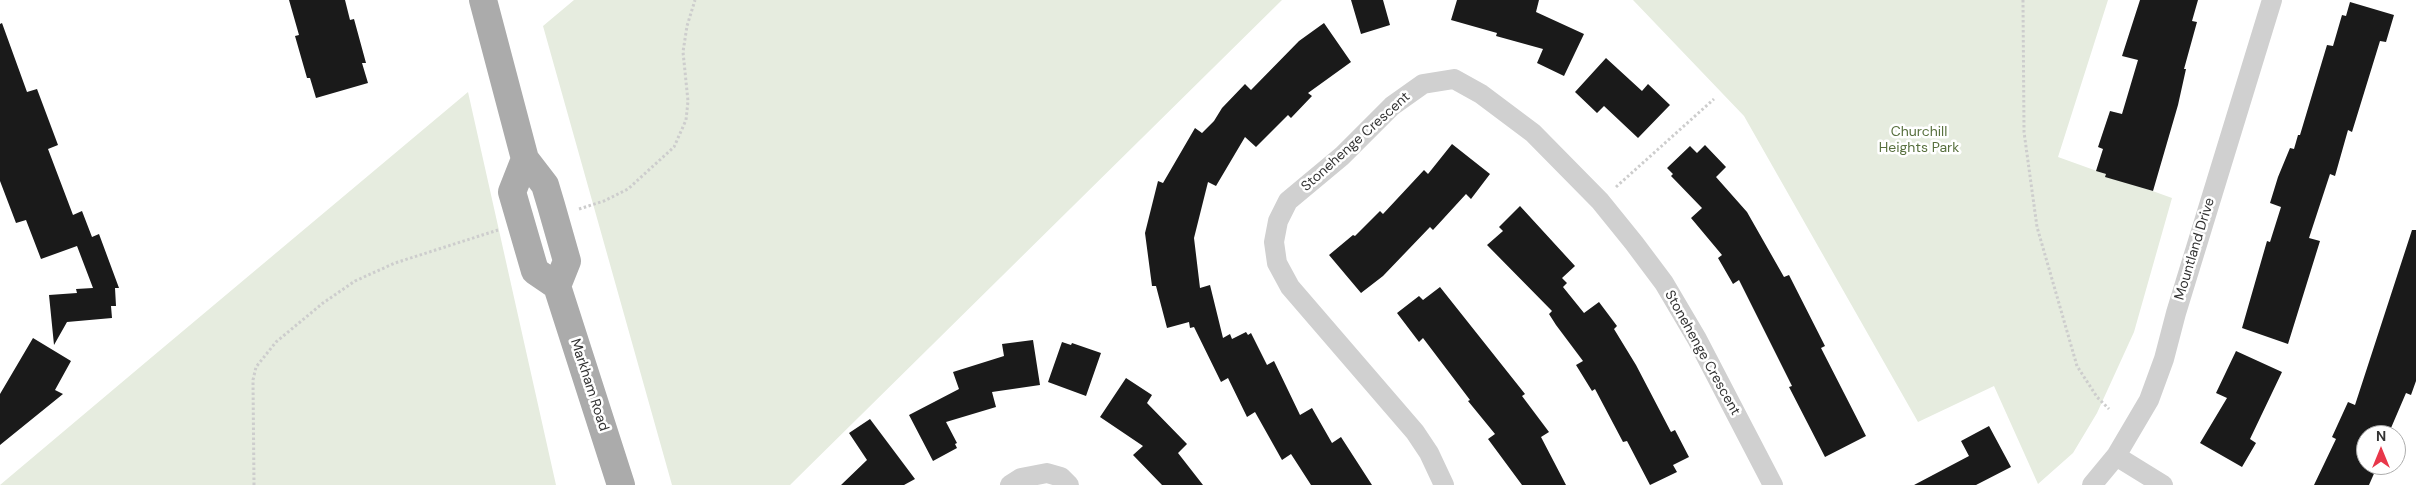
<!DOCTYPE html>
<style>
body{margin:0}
#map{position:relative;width:2416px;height:485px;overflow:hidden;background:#fff;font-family:"DM Sans",sans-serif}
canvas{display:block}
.north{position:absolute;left:2356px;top:425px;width:50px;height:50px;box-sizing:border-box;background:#fff;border:1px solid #adadad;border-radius:50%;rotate:0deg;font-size:14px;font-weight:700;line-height:20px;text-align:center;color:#333}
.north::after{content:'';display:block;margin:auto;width:18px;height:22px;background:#e8374a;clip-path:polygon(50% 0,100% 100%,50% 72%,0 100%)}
</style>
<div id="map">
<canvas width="2416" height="485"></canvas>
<div class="north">N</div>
</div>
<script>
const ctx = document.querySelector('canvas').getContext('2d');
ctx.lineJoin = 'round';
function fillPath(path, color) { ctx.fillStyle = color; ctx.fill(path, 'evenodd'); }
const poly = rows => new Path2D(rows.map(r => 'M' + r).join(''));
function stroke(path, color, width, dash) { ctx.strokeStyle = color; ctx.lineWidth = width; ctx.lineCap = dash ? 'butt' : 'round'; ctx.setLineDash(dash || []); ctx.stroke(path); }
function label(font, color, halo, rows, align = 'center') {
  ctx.font = font + ' "DM Sans",sans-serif'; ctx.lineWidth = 5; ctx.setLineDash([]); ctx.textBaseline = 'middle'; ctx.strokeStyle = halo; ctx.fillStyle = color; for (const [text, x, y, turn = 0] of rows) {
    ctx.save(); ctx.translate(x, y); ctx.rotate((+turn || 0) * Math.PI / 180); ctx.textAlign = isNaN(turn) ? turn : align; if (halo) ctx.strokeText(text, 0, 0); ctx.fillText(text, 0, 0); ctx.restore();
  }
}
const green = poly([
 [574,0,1282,0,790,485,672,485,543,26],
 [1633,0,2108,0,2058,157,2172,198,2134,332,2097,413,2073,453,2038,484,1994,386,1918,422,1744,116],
 [468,92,556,485,0,485,146,362]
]);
const building = poly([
 [289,0,345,0,350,20,354,19,366,63,362,63,368,83,316,98,310,78,307,78,295,36,299,35],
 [1351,0,1383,0,1390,25,1361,34],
 [1457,0,1539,0,1536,12,1584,34,1564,76,1537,63,1543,49,1496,36,1497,33,1451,20],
 [2140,0,2198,0,2192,21,2197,22,2184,69,2186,69,2178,105,2153,191,2105,177,2106,174,2096,171,2103,149,2098,147,2110,111,2122,114,2138,60,2122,56],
 [2350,2,2394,15,2386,42,2380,41,2352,132,2348,130,2335,176,2330,174,2309,238,2320,241,2288,344,2242,328,2267,241,2270,242,2281,207,2270,203,2278,177,2290,148,2294,149,2298,135,2300,135,2327,45,2333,46,2342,15,2346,16],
 [2,23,27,92,37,89,58,145,48,149,73,215,82,211,92,237,99,234,119,288,115,288,116,306,111,306,112,318,67,322,54,345,49,295,77,293,76,289,93,288,77,246,41,259,26,220,16,223,0,181,0,24],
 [1324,23,1351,62,1308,93,1312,96,1291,118,1288,115,1256,147,1245,137,1216,186,1208,182,1194,238,1200,288,1210,285,1223,338,1230,334,1232,339,1246,332,1248,335,1251,333,1267,365,1274,361,1300,415,1312,408,1332,443,1341,437,1372,485,1311,485,1291,454,1282,460,1255,412,1247,417,1228,378,1221,382,1194,327,1190,328,1189,322,1167,328,1156,286,1152,286,1145,233,1158,181,1163,183,1195,128,1202,133,1214,121,1222,108,1245,84,1251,90,1299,41],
 [1606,58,1642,91,1648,84,1670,105,1638,138,1604,106,1597,113,1575,92],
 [1452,144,1490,174,1471,199,1466,194,1433,230,1430,227,1383,276,1361,293,1329,255,1353,235,1355,236,1380,211,1383,214,1424,170,1428,174],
 [1705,145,1726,167,1716,177,1747,212,1784,277,1789,275,1825,346,1821,348,1866,436,1825,457,1789,387,1792,386,1739,280,1733,284,1718,258,1722,255,1691,218,1702,208,1671,176,1673,174,1667,168,1690,146,1697,153],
 [1520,206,1575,266,1562,278,1567,283,1563,287,1584,313,1599,302,1617,326,1614,329,1636,365,1671,432,1675,430,1689,457,1673,465,1677,472,1650,485,1627,441,1623,442,1595,389,1592,391,1576,365,1583,361,1556,325,1549,314,1552,311,1487,245,1503,231,1499,227],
 [2412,230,2416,230,2416,381,2411,395,2406,393,2388,435,2366,435,2366,465,2376,469,2369,485,2314,485,2336,439,2332,437,2348,402,2355,405],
 [1440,287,1525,394,1522,396,1549,432,1541,437,1566,485,1522,485,1488,439,1495,434,1468,401,1470,400,1423,338,1419,342,1397,313,1419,296,1423,300],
 [33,338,71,361,55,390,63,394,0,445,0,394],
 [1033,340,1040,385,992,392,996,407,946,422,957,443,955,444,957,448,933,461,909,415,959,389,953,372,1004,356,1002,344],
 [1062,342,1071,345,1072,343,1101,353,1086,396,1048,382],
 [2236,351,2282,372,2250,439,2256,443,2242,467,2200,443,2227,398,2216,393],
 [1126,378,1152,395,1147,403,1187,444,1178,453,1203,485,1162,485,1133,455,1143,446,1100,417],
 [870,419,915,479,904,485,841,485,867,460,849,433],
 [1989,426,2011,467,1976,485,1914,485,1969,456,1961,441]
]);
const path = poly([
 [2023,0,2024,132,2037,227,2077,366,2097,397,2109,409],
 [1616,187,1714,99],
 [579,209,604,201,628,189,674,147,686,120,688,101,683,52,687,26,695,0],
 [254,485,253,380,256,367,276,342,323,303,355,281,395,263,498,230]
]);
const minor = poly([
 [2116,456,2163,485],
 [1010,485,1021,478,1047,473,1061,477,1069,485],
 [1444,485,1429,453,1415,432,1290,287,1277,263,1274,242,1278,221,1288,201,1342,156,1392,106,1423,84,1454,79,1481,94,1533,133,1600,201,1634,243,1664,283,1697,339,1773,485],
 [2092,485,2116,456,2149,400,2164,359,2176,313,2272,0]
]);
const primary = poly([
 [483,0,525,159,545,185,551,205,567,261,557,286,621,485],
 [525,159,512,192,535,271,557,286]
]);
const parkNames = [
 ["Churchill",1919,132],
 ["Heights Park",1919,148]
];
const streetNames = [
 ["Stonehenge Crescent",1356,142,-42],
 ["Mountland Drive",2195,249,-73],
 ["Stonehenge Crescent",1702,353,61],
 ["Markham Road",589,385,72]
];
fillPath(green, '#e6ecdf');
fillPath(building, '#1a1a1a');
stroke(path, '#cdcdcd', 3, [2.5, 2.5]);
stroke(minor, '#d0d0d0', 20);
stroke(primary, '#ababab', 28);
label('14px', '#58703e', '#fff', parkNames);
label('14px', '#333', '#fff', streetNames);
</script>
